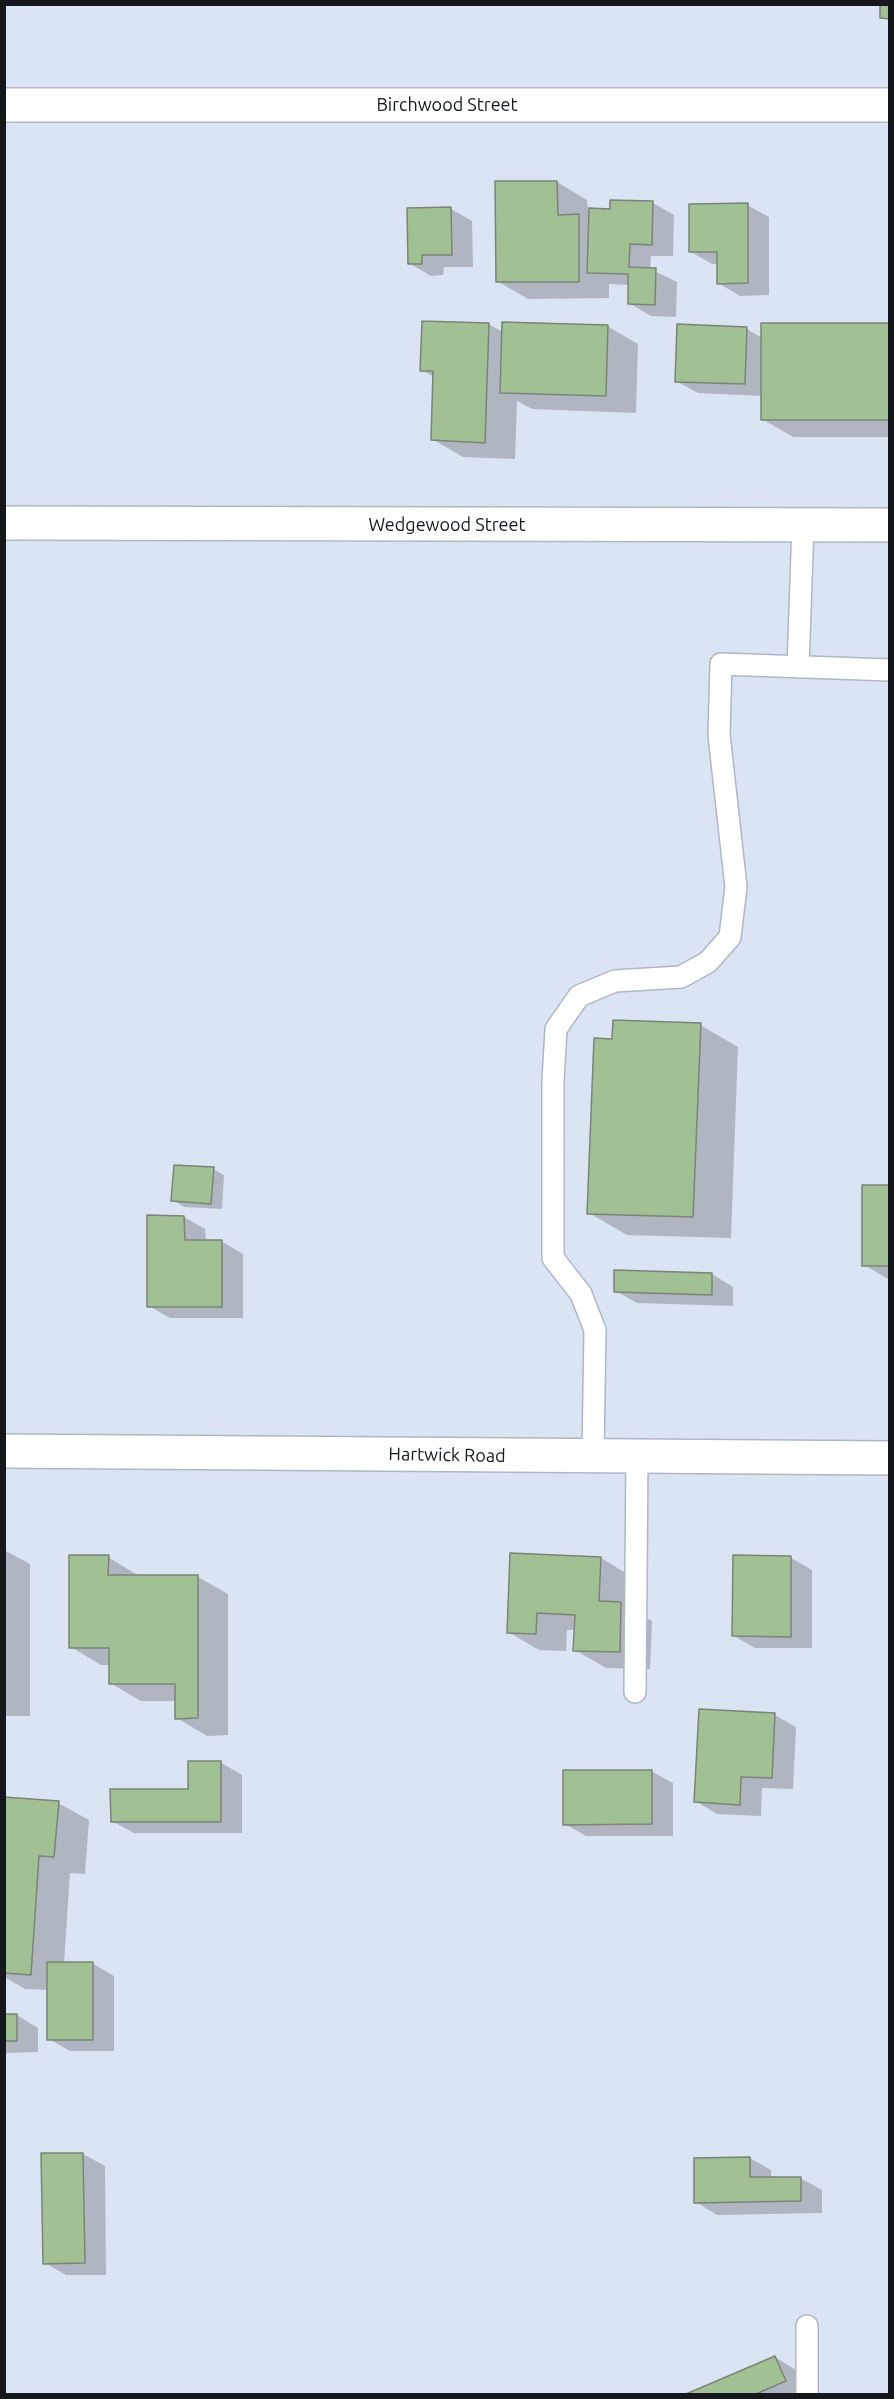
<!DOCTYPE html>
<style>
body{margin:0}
#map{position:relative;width:894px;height:2399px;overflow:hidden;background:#dbe4f3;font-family:Ubuntu,sans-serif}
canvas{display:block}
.frame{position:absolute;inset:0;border:6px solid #14171c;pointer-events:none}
</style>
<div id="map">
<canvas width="894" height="2399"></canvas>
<div class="frame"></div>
</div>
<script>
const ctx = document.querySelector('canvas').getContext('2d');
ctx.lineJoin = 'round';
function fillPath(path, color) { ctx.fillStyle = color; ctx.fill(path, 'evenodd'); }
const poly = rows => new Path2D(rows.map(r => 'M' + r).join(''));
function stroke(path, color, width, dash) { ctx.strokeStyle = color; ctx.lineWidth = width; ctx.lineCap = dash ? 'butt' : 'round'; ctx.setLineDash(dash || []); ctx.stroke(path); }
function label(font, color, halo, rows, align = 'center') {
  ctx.font = font + ' Ubuntu,sans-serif'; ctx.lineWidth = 4.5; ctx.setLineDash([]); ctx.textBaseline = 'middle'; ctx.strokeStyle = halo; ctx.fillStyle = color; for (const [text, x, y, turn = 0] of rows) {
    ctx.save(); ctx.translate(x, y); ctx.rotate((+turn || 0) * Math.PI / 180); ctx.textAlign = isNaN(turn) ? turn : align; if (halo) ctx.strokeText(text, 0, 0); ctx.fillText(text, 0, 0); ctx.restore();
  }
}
const shadow = poly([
 [557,182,587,200,588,210,611,210,653,203,674,215,673,256,651,256,650,269,677,282,676,317,651,316,629,303,630,285,609,284,609,298,528,299,497,281],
 [747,205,769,217,769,295,740,296,718,283,718,264,712,264,691,252],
 [451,209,472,221,473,267,444,267,443,275,431,276,409,263],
 [488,324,503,332,607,326,638,344,636,413,532,409,517,401,515,459,463,457,432,439,434,377,422,370],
 [890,324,890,437,793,437,762,419,762,396,698,393,676,381,747,329,762,338],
 [700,1025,738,1047,731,1238,627,1235,589,1213],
 [213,1169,224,1175,222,1209,184,1207,173,1200],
 [890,1186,890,1280,864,1265],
 [149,1217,184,1217,205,1229,206,1241,221,1241,243,1254,243,1318,170,1318,149,1306],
 [712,1274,733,1287,733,1306,637,1303,616,1291],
 [4,1550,30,1564,30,1716,4,1716],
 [108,1557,139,1576,198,1577,228,1594,228,1735,207,1736,177,1718,177,1701,141,1701,110,1683,110,1665,101,1665,71,1647],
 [735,1557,791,1558,812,1570,812,1648,755,1648,734,1636],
 [601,1558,631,1576,630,1609,652,1621,650,1669,606,1668,575,1650,576,1630,567,1630,566,1651,539,1650,508,1632],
 [700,1711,775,1715,796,1727,793,1789,762,1788,761,1816,717,1814,695,1801],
 [220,1762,242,1775,242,1833,134,1833,112,1821,190,1790],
 [651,1771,673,1783,673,1836,586,1836,565,1824],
 [4,1799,58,1803,89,1820,85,1874,70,1873,64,1963,92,1963,114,1976,114,2051,70,2051,49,2039,49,1990,25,1989,4,1977],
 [4,2015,17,2015,38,2028,38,2052,4,2053],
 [83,2154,105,2166,106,2275,66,2275,45,2263,43,2155],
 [750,2158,771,2170,771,2178,800,2178,822,2190,822,2213,717,2215,696,2202],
 [775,2357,796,2370,807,2394,690,2394]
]);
const building = poly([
 [880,4,890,4,890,19,880,18,880,4],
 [495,181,557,181,558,215,579,214,579,282,496,282,495,181],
 [610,200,653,201,652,245,630,244,629,267,656,268,655,305,628,304,628,274,587,273,589,208,610,209,610,200],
 [748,203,748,283,717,284,717,252,689,252,689,204,748,203],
 [451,207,452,255,422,255,422,264,408,264,407,208,451,207],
 [422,321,489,323,485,443,431,440,433,371,420,371,422,321],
 [502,322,608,325,606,396,500,393,502,322],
 [761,323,890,323,890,420,761,420,761,323],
 [677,324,747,327,745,384,675,382,677,324],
 [613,1020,701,1023,693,1217,587,1214,594,1038,612,1039,613,1020],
 [174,1165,214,1167,211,1204,171,1201,174,1165],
 [862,1185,890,1185,890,1266,862,1266,862,1185],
 [147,1215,184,1216,185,1240,222,1240,222,1307,147,1307,147,1215],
 [614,1270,712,1273,712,1295,614,1292,614,1270],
 [510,1553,601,1557,599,1601,621,1602,620,1652,573,1651,575,1615,537,1613,536,1634,507,1633,510,1553],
 [69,1555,109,1555,108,1575,198,1575,198,1718,175,1719,175,1684,109,1684,109,1648,69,1648,69,1555],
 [733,1555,791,1556,791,1637,732,1636,733,1555],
 [699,1709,775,1713,772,1778,741,1777,740,1805,694,1802,699,1709],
 [188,1761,221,1761,221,1822,111,1822,110,1789,188,1789,188,1761],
 [563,1770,652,1770,652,1824,563,1825,563,1770],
 [4,1797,59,1801,54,1857,39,1856,31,1975,4,1973,4,1797],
 [47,1962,93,1962,93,2040,47,2040,47,1962],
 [4,2014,17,2014,17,2041,4,2041,4,2014],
 [41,2153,83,2153,85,2263,43,2264,41,2153],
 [750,2157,750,2177,801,2177,801,2201,694,2203,694,2158,750,2157],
 [775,2356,786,2381,756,2394,686,2394,775,2356]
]);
const lane = poly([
 [798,667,803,525],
 [593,1456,595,1330,581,1294,553,1258,553,1081,556,1029,579,996,615,981,681,977,708,962,730,937,736,887,719,735,721,664,890,670],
 [635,1692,637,1457],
 [807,2394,807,2326]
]);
const street = poly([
 [4,105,890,105],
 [4,523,890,525],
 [4,1451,890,1458]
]);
const streetNames = [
 ["Birchwood Street",447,105],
 ["Wedgewood Street",447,525],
 ["Hartwick Road",447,1455,1]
];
fillPath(shadow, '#0003');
fillPath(building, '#a1c094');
stroke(building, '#7b8477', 1.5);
stroke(lane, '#aeb7c5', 24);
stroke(street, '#aeb7c5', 36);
stroke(lane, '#fff', 21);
stroke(street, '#fff', 33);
label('18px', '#14171c', '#fff', streetNames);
</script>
